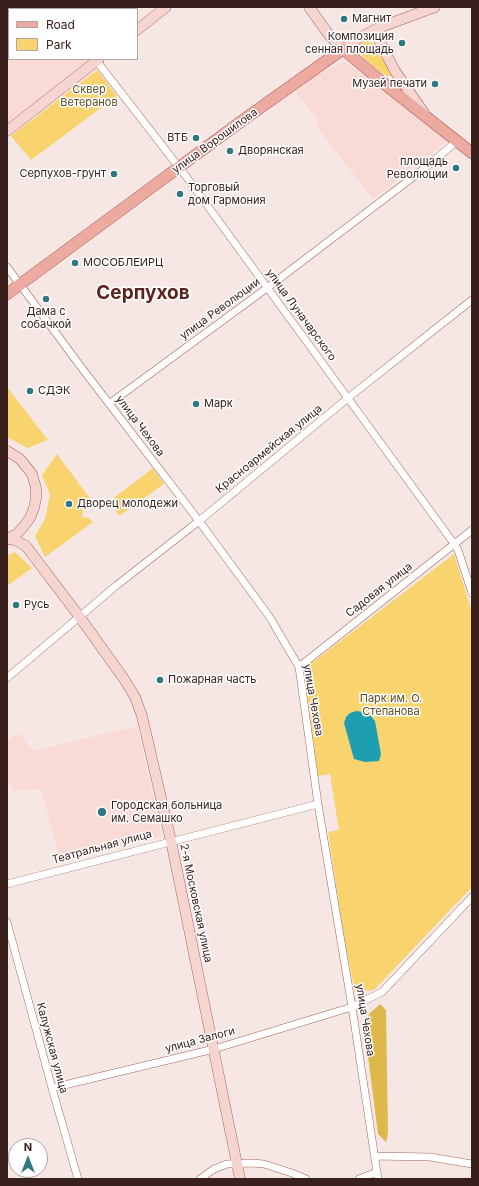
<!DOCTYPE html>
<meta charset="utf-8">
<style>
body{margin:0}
#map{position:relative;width:479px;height:1186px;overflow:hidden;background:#f6e7e5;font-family:Inter,sans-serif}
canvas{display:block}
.frame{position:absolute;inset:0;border:8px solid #39201c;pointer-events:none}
.legend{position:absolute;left:8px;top:8px;width:130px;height:52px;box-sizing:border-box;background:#fff;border:1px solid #b0a6a4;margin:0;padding:5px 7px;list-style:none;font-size:12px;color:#39201c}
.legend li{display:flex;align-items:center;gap:8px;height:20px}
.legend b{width:20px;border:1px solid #b0a6a4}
.north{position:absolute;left:8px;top:1138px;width:40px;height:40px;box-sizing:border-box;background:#fff;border:1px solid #b0a6a4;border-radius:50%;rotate:0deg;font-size:11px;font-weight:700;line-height:16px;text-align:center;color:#39201c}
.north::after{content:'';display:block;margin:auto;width:14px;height:18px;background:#317883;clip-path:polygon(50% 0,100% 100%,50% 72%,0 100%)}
</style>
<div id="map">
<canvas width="479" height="1186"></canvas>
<div class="frame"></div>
<ul class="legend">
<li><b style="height:5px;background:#ecaaa1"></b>Road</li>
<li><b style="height:11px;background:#f8d36e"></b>Park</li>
</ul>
<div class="north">N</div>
</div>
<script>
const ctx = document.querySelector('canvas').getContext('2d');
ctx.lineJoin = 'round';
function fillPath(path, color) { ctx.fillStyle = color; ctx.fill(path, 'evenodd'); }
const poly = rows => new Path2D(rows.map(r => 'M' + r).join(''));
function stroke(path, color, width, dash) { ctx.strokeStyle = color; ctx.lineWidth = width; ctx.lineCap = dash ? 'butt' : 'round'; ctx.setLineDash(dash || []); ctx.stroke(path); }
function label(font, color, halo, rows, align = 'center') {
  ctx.font = font + ' Inter,sans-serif'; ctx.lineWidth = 3; ctx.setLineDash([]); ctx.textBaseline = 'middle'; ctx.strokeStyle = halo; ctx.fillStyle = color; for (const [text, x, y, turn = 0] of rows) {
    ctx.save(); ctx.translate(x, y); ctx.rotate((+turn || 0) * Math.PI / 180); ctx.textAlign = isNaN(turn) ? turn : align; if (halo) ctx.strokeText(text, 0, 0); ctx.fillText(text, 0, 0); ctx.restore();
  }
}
const built = poly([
 [7,7,48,7,49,9,9,9,9,59,88,59,89,60,7,124],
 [345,62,448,141,373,199,316,126,318,120,295,91,325,70],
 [137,726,161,832,159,837,61,862,41,789,14,791,7,782,7,740,19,733,33,751]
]);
const green = poly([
 [367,41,373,43,391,69,392,73,390,76,387,76,380,72,363,57,360,51,360,45,364,42],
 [97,70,117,96,31,160,11,136],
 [7,387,48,440,27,448,7,437],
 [57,454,94,504,91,507,83,507,82,517,89,518,93,522,45,557,35,536,45,519,50,495,42,475],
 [153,468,164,484,119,516,110,501],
 [15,552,32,568,7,586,7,556],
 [454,554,472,612,472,887,374,990,355,992,345,942,328,832,339,830,330,774,318,776,304,669]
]);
const forest = poly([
 [380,1004,386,1010,388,1133,386,1142,378,1134,365,1033,369,1014]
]);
const water = poly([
 [356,711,363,712,371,716,375,721,381,754,379,761,365,762,354,759,344,723,346,717,350,713]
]);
const street = poly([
 [57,7,58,9],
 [95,59,188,179,455,545,458,550,472,593],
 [7,267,81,367,199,521,269,616,299,667,318,804,352,1007,378,1179],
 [109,404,267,288,425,168,457,141],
 [299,667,472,530],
 [7,678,117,585,199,521,348,398,472,300],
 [7,884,318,804],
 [7,922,52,1088,78,1179],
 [52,1088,214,1049,352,1007,382,992,472,897],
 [375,1156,430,1157,472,1164],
 [200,1179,214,1169,227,1164,251,1163,264,1164,292,1173,306,1179],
 [359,1179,377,1172]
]);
const secondary = poly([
 [309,7,329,35,343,49,359,38,378,28,435,7],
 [378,28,378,37,380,42,395,71,424,113],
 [137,30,166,7],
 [7,131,99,59],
 [7,451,20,459,32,474,36,488,36,498,34,508,30,518,24,526,17,534,7,539],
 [8,539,15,540,26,546,79,616,124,679,135,697,142,716,171,841,240,1179]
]);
const primary = poly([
 [7,294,243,120,343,49,382,82,472,153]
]);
const markers = [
 [344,19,4,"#317883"],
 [402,43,4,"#317883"],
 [435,84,4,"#317883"],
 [196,138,4,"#317883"],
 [230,151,4,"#317883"],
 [456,168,4,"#317883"],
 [114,174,4,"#317883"],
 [180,194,4,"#317883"],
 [75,263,4,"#317883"],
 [46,299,4,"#317883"],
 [30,391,4,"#317883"],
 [196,404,4,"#317883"],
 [69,504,4,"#317883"],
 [16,605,4,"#317883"],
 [160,680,4,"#317883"],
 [102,812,5,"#317883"]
];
const poiNames = [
 ["Магнит",352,19],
 ["Композиция",394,37,"right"],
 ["сенная площадь",394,50,"right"],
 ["Музей печати",427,84,"right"],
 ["ВТБ",188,138,"right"],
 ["Дворянская",238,151],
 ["площадь",448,162,"right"],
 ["Революции",448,175,"right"],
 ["Серпухов-грунт",106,174,"right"],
 ["Торговый",188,188],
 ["дом Гармония",188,201],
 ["МОСОБЛЕИРЦ",83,263],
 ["Дама с",46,312,"center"],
 ["собачкой",46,325,"center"],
 ["СДЭК",38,391],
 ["Марк",204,404],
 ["Дворец молодежи",77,504],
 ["Русь",24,605],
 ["Пожарная часть",168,680],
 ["Городская больница",111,806],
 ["им. Семашко",111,819]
];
const parkNames = [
 ["Сквер",89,90],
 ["Ветеранов",89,103],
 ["Парк им. О.",391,699],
 ["Степанова",391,712]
];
const streetNames = [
 ["улица Ворошилова",215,141,-36],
 ["улица Революции",220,309,-36],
 ["улица Луначарского",301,315,54],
 ["улица Чехова",140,426,53],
 ["Красноармейская улица",269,449,-39],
 ["Садовая улица",379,590,-38],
 ["улица Чехова",313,700,80],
 ["Театральная улица",102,847,-15],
 ["2-я Московская улица",196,903,78],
 ["улица Чехова",365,1020,81],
 ["улица Залоги",200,1040,-15],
 ["Калужская улица",52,1048,75]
];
const townNames = [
 ["Серпухов",143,293]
];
fillPath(built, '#fadad5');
fillPath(green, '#f8d36e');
fillPath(forest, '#deb84b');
fillPath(water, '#1e9fb1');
stroke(street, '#a1645a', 8);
stroke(secondary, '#a1645a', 11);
stroke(primary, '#a6554a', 12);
stroke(street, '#fff', 7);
stroke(secondary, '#f6d5d0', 10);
stroke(primary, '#ecaaa1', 11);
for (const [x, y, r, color] of markers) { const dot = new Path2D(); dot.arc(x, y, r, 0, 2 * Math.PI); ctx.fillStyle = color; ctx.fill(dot); stroke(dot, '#fff', 1.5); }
label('11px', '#39201c', '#fff', poiNames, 'left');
label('11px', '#5d4d21', '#fff', parkNames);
label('11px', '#39201c', '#fff', streetNames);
label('bold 19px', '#5b241d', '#fff', townNames);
</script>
